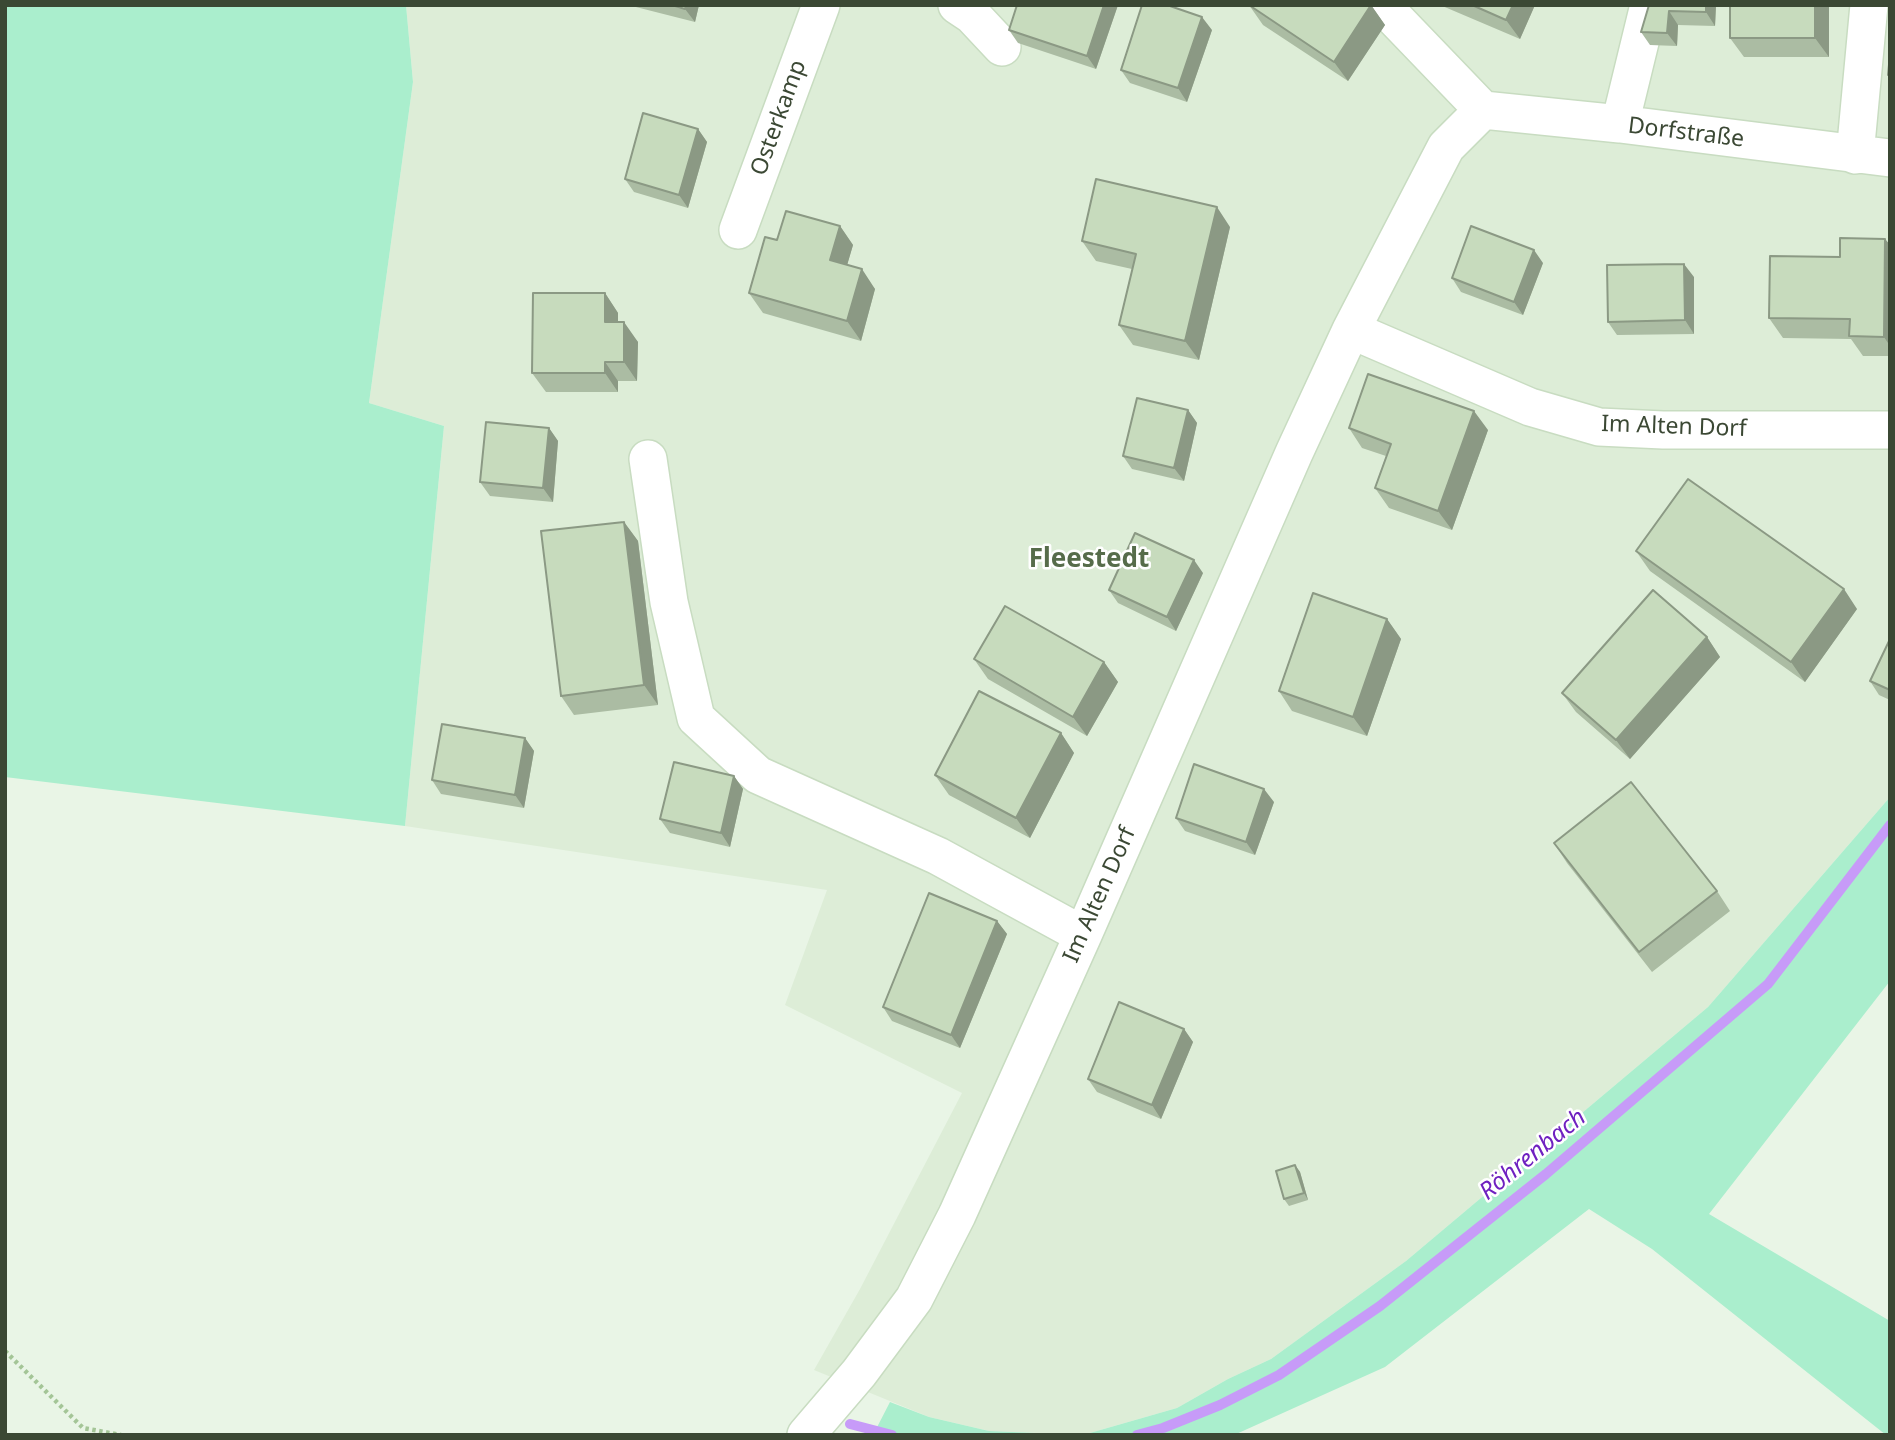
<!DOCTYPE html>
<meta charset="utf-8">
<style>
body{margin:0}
#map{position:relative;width:1895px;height:1440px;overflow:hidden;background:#e9f5e6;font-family:"Noto Sans",sans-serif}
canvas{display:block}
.frame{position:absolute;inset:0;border:7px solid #3b4834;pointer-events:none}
</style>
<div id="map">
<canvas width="1895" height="1440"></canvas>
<div class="frame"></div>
</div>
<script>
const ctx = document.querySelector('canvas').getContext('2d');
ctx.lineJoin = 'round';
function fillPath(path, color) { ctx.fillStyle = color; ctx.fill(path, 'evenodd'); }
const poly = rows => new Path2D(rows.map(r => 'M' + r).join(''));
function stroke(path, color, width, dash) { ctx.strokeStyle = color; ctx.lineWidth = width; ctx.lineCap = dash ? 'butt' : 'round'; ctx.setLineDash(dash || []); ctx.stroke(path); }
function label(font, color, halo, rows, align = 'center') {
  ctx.font = font + ' "Noto Sans",sans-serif'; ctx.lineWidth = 5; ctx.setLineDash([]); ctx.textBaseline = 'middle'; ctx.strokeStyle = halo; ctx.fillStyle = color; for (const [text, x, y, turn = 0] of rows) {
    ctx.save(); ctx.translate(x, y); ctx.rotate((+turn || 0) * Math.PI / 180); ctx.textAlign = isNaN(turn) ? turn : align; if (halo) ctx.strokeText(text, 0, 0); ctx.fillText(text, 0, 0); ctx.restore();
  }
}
const residential = poly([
 [406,5,1890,5,1890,797,1708,1007,1406,1261,1271,1359,1228,1379,1177,1408,1083,1435,989,1431,929,1417,814,1370,860,1289,962,1093,785,1005,827,890,405,826,444,426,369,403,413,82]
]);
const green = poly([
 [5,5,406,5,413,82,369,403,444,426,405,826,5,777],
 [1890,797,1890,981,1709,1214,1890,1321,1890,1435,1886,1435,1652,1249,1589,1209,1385,1367,1234,1435,1083,1435,1177,1408,1228,1379,1271,1359,1406,1261,1708,1007],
 [890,1402,929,1417,989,1431,1081,1435,873,1435]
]);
const stream = poly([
 [850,1424,892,1435],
 [1137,1435,1163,1428,1220,1405,1279,1375,1380,1306,1546,1174,1768,984,1890,825]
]);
const path = poly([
 [5,1351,83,1428,121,1435]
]);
const minor = poly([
 [957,5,972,15,1002,47],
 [1382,5,1483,110],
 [1483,110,1620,124,1890,158],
 [1620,124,1649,5],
 [1855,155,1869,5],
 [738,230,821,5],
 [1351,330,1530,407,1599,427,1663,430,1890,430],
 [648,459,669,602,696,718,758,775,938,856,1083,935],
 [806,1435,859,1373,914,1299,957,1215,1083,935,1294,453,1351,330,1446,147,1483,110]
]);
const wall = poly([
 [628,5,699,5,695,22],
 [1017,5,1118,5,1096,69,1018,43,1009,30],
 [1249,5,1371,5,1385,25,1348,81,1263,25],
 [1440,5,1535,5,1520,39],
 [1649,5,1716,5,1715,26,1678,25,1677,46,1650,45,1641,32],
 [1829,5,1829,57,1744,57,1730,38],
 [1212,30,1187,102,1130,83,1121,70],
 [698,129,707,142,688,208,634,192,625,179],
 [840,226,853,245,847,265,875,289,861,341,763,313,749,293,777,240],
 [1230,227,1199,360,1133,345,1119,325,1132,269,1096,261,1082,241],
 [1885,239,1890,245,1890,356,1863,356,1851,339,1783,338,1769,318],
 [1543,263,1523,315,1461,292,1452,278],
 [1694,277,1694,334,1617,335,1608,322],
 [605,293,618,313,618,322,638,342,637,381,618,381,618,392,546,392,532,373],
 [1188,410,1197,423,1184,481,1132,469,1123,456],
 [549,428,558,441,553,502,490,496,480,482],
 [1349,428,1488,430,1452,530,1389,508,1375,488,1386,456,1362,448],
 [624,522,638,541,658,705,574,715,561,696],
 [1636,551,1857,609,1805,682,1650,571],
 [1203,573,1176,631,1118,603,1109,590],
 [1387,619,1401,639,1367,736,1292,711,1279,691],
 [1707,637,1720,657,1630,759,1576,712,1562,693],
 [1890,639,1890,700,1879,695,1870,681],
 [974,659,1104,662,1118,682,1087,736,988,679],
 [1061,733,1074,753,1030,838,949,795,935,775],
 [525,738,534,751,524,808,441,794,432,780],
 [734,776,743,789,730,847,670,833,660,819],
 [1274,802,1255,855,1185,831,1176,818],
 [1554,843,1717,891,1730,911,1652,972,1567,863],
 [997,921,1007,934,960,1048,892,1021,883,1007],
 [1184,1029,1193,1042,1161,1119,1097,1092,1088,1079],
 [1295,1165,1300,1172,1308,1200,1289,1206,1284,1199]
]);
const shadedWall = poly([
 [686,5,699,5,695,22,685,9],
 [1104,5,1118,5,1096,69,1087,56],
 [1371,5,1385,25,1348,81,1334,62],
 [1513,5,1535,5,1520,39,1506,20],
 [1706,5,1716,5,1715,26,1706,12],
 [1815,5,1829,5,1829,57,1815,38],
 [1669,11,1678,25,1677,46,1667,33],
 [1202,17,1212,30,1187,102,1178,88],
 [698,129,707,142,688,208,679,195],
 [1217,207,1230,227,1199,360,1185,341],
 [840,226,853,245,843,279,830,260],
 [1885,239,1890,245,1890,346,1884,337],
 [1534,250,1543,263,1523,315,1514,302],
 [1684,264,1694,277,1694,334,1685,320],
 [862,269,875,289,861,341,847,321],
 [605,293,618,313,618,342,605,322],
 [624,322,638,342,637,381,624,362],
 [605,362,618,381,618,392,605,373],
 [1188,410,1197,423,1184,481,1174,468],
 [1474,411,1488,430,1452,530,1438,511],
 [549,428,558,441,553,502,543,488],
 [624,522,638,541,658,705,644,685],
 [1194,560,1203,573,1176,631,1167,617],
 [1844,589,1857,609,1805,682,1791,662],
 [1387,619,1401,639,1367,736,1353,717],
 [1707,637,1720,657,1630,759,1616,740],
 [1104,662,1118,682,1087,736,1073,717],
 [1061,733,1074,753,1030,838,1016,818],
 [525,738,534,751,524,808,515,795],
 [734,776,743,789,730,847,721,833],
 [1264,789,1274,802,1255,855,1246,842],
 [997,921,1007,934,960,1048,951,1035],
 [1184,1029,1193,1042,1161,1119,1152,1105],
 [1295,1165,1300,1172,1308,1200,1304,1193]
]);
const building = poly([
 [672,5,686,5,685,9,672,5],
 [1017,5,1104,5,1087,56,1009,30,1017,5],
 [1142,5,1167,5,1202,17,1178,88,1121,70,1142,5],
 [1249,5,1371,5,1334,62,1249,5],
 [1472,5,1513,5,1506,20,1472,5],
 [1649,5,1706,5,1706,12,1669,11,1667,33,1641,32,1649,5],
 [1730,5,1815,5,1815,38,1730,38,1730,5],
 [1890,54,1890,75,1888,75,1890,54],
 [643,113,698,129,679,195,625,179,643,113],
 [1096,179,1217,207,1185,341,1119,325,1136,254,1082,241,1096,179],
 [786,211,840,226,830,260,862,269,847,321,749,293,765,237,777,240,786,211],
 [1471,226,1534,250,1514,302,1452,278,1471,226],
 [1840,238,1885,239,1884,337,1849,336,1850,319,1769,318,1770,256,1840,257,1840,238],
 [1684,264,1685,320,1608,322,1607,265,1684,264],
 [533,293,605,293,605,322,624,322,624,362,605,362,605,373,532,373,533,293],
 [1368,374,1474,411,1438,511,1375,488,1391,444,1349,428,1368,374],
 [1137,398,1188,410,1174,468,1123,456,1137,398],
 [486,422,549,428,543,488,480,482,486,422],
 [1688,479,1844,589,1791,662,1636,551,1688,479],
 [624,522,644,685,561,696,541,531,624,522],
 [1135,533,1194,560,1167,617,1109,590,1135,533],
 [1653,590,1707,637,1616,740,1562,693,1653,590],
 [1313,593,1387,619,1353,717,1279,691,1313,593],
 [1005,606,1104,662,1073,717,974,659,1005,606],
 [1890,639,1890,690,1870,681,1890,639],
 [979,691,1061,733,1016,818,935,775,979,691],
 [442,724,525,738,515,795,432,780,442,724],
 [674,762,734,776,721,833,660,819,674,762],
 [1194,764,1264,789,1246,842,1176,818,1194,764],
 [1631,782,1717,891,1639,952,1554,843,1631,782],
 [929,893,997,921,951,1035,883,1007,929,893],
 [1119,1002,1184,1029,1152,1105,1088,1079,1119,1002],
 [1295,1165,1304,1193,1284,1199,1276,1171,1295,1165]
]);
const streetNames = [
 ["Osterkamp",779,118,-70],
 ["Dorfstraße",1686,133,7],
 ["Im Alten Dorf",1674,427,2],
 ["Im Alten Dorf",1100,895,-66]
];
const waterNames = [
 ["Röhrenbach",1533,1155,-39]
];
const quarterNames = [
 ["Fleestedt",1089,560]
];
fillPath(residential, '#ddedd7');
fillPath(green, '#aaeecd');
stroke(stream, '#c79bf8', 10);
stroke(minor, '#c8dcc1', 40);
stroke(path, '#a4c597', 4.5, [3.5, 3.5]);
stroke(minor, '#fff', 37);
fillPath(wall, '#abbca3');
fillPath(shadedWall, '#8b9984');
fillPath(building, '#c7dbbd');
stroke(building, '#8b9984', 2);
label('23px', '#3b4834', '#fff', streetNames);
label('italic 24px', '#6f21c0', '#fff', waterNames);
label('bold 26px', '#566c4a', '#fff', quarterNames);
</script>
